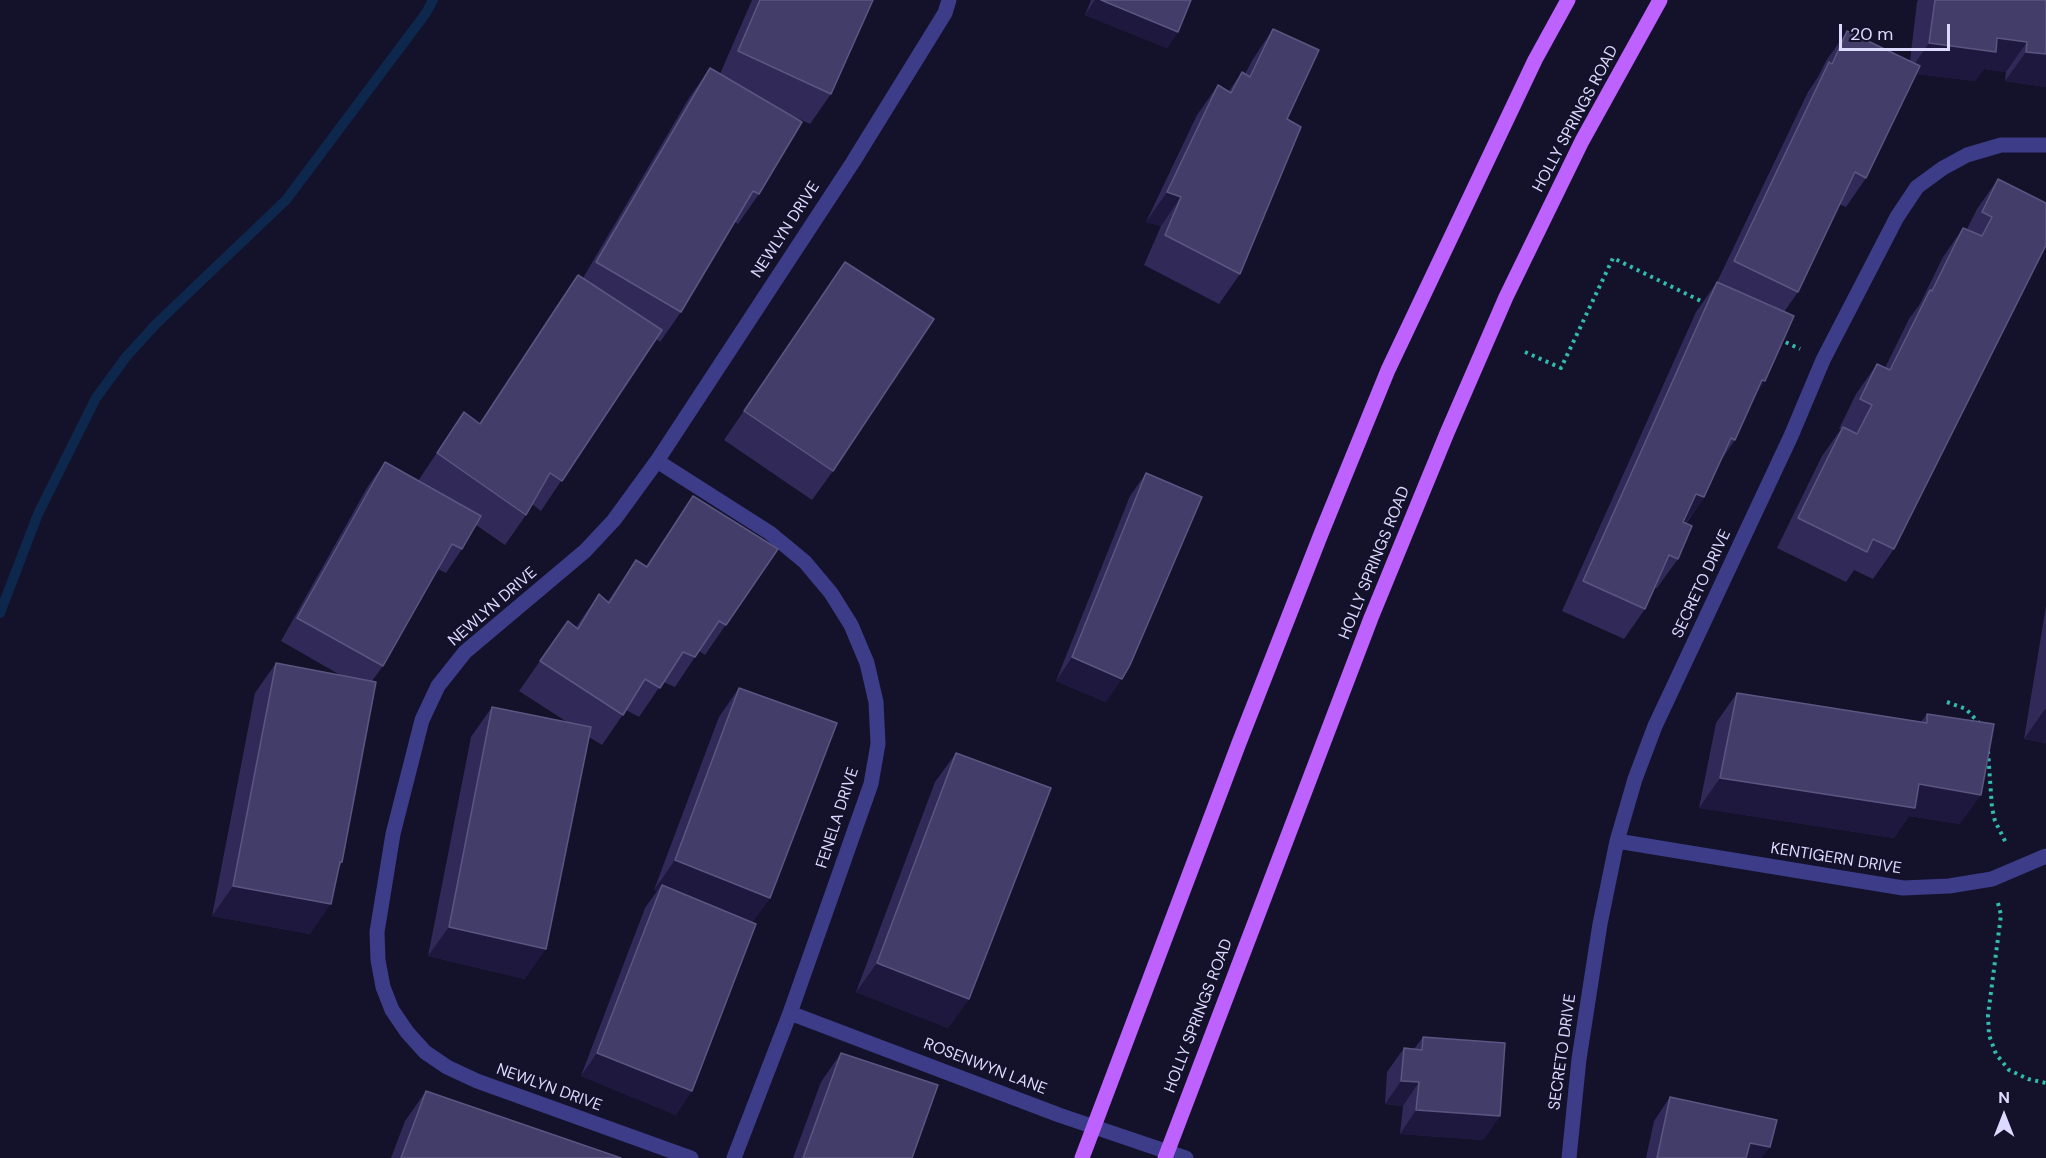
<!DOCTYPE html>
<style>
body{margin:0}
#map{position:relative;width:2046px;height:1158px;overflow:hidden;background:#14112a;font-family:"DM Sans",sans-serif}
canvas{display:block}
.north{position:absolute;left:1974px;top:1086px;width:60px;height:60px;-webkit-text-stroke:4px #14112a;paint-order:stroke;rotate:0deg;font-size:16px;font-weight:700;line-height:24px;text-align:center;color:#dcdaff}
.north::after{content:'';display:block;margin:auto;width:21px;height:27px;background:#dcdaff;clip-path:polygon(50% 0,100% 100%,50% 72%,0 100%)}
.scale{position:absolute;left:1839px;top:24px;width:111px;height:27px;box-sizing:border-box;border:3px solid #dcdaff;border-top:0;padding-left:8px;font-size:18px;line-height:21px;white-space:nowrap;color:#dcdaff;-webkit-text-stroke:4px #14112a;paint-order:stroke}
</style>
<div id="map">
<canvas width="2046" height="1158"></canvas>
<div class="north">N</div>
<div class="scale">20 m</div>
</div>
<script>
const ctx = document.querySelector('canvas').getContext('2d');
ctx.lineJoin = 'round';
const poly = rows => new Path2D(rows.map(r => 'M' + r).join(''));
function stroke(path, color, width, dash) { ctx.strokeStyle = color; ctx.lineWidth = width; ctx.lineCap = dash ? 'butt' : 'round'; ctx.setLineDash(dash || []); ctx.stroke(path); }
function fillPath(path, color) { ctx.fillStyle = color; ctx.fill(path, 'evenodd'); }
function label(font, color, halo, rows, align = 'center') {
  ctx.font = font + ' "DM Sans",sans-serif'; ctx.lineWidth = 4.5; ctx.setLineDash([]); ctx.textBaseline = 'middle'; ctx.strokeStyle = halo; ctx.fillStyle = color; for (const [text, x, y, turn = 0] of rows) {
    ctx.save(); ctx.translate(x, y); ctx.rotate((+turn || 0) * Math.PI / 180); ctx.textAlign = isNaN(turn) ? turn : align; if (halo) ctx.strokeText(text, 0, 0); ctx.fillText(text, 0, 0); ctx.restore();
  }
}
const stream = poly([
 [0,613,38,514,96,398,126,357,157,323,286,200,426,13,433,0]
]);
const path = poly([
 [1779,339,1800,349],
 [1525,352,1561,368,1613,258,1705,303],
 [1947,702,1966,709,1980,724],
 [1988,751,1992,808,1995,821,2007,845],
 [1998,903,2001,915,1988,1015,1989,1035,1996,1054,2009,1070,2028,1079,2046,1083]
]);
const minor = poly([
 [657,461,770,533,805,562,831,593,851,625,867,663,876,702,878,744,871,784,790,1013,734,1158],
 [1617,841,1903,888,1949,886,1992,879,2046,856],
 [790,1013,1059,1115,1186,1158],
 [691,1158,477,1081,447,1067,425,1052,407,1032,392,1010,383,987,378,960,377,932,393,834,422,720,438,686,465,652,585,551,614,520,657,461,853,162,945,13,949,0],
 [1569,1158,1579,1059,1600,924,1617,841,1635,779,1655,726,1791,436,1823,360,1897,217,1917,187,1943,168,1967,155,2001,145,2046,145]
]);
const major = poly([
 [1082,1158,1239,743,1321,534,1388,370,1535,60,1568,0],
 [1165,1158,1371,618,1447,433,1506,297,1582,141,1660,0]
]);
const wall = poly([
 [752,0,873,0,831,94,810,124,782,111,759,194,738,224,735,222,681,312,660,342,656,339,541,511,532,504,526,515,505,545,476,525,462,549,446,573,438,569,383,666,372,681,342,862,339,868,310,934,212,916,255,693,276,663,342,676,281,641,368,486,385,462,418,481,464,412,479,424,557,305,578,275,583,278,689,98,710,68,720,74],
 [1091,0,1191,0,1178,32,1167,48,1085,15],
 [1918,0,2046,0,2046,87,2005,81,2006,72,1984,69,1975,81,1916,74,1866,178,1846,207,1839,204,1798,292,1784,312,1754,397,1735,440,1721,460,1704,497,1686,524,1678,559,1657,588,1655,588,1645,609,1624,639,1562,611,1696,312,1717,282,1808,92,1818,77,1826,61,1847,31,1910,61,1917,2],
 [1273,29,1287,119,1240,274,1219,304,1144,265,1161,226,1146,222,1197,115,1218,85,1229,91,1242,72,1245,74,1253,59],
 [1998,179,2046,203,1894,549,1873,579,1854,570,1846,582,1777,548,1822,456,1841,429,1839,429,1856,394,1877,364,1885,368,1909,319,1920,304,1943,257,1963,228,1967,229,1977,209],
 [845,262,833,471,812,500,724,440],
 [1146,473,1106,702,1056,681,1130,496],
 [693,496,778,549,705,655,699,651,675,687,663,682,639,717,626,710,602,745,589,737,525,979,428,956,471,737,492,707,567,722,519,691,568,621,576,627,599,594,608,601,636,560,646,566],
 [2046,606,2046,743,2024,739],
 [739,688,770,898,752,922,676,1115,581,1076,645,908,657,891,654,890,719,717],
 [1737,693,1921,722,1927,714,1960,824,1909,816,1894,838,1699,808,1716,723],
 [956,753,969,999,948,1028,856,992,935,782],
 [1423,1037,1500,1116,1483,1140,1400,1134,1403,1106,1385,1104,1387,1072,1404,1048,1414,1049],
 [841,1053,912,1158,793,1158,821,1082],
 [426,1091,621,1158,391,1158,405,1121],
 [1670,1097,1762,1158,1646,1158,1654,1121]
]);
const shadedWall = poly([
 [1095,0,1101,0,1178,32,1167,48,1085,15],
 [1997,38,2027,42,2006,72,1984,69,1975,81,1908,73,1929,43],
 [2026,52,2046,54,2046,87,2005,81],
 [1167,192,1181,197,1161,226,1146,222],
 [1762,380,1765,381,1745,411],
 [1696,494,1704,497,1683,527,1675,523],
 [1072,657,1122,679,1106,702,1056,681],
 [2045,709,2046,709,2046,743,2024,739],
 [1720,778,1919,784,1981,795,1960,824,1909,816,1894,838,1699,808],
 [675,860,770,898,749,927,662,885,657,891,654,890],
 [233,886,331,904,310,934,212,916],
 [449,927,546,949,525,979,428,956],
 [877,963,969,999,948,1028,856,992],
 [597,1053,692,1091,676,1115,581,1076],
 [1401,1081,1419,1082,1403,1106,1385,1104],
 [1416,1110,1500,1116,1483,1140,1400,1134],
 [1750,1143,1770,1147,1762,1158,1739,1158]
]);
const building = poly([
 [760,0,873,0,831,94,738,51,760,0],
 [1101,0,1191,0,1178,32,1101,0],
 [1935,0,2046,0,2046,54,2026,52,2027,42,1997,38,1996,52,1929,43,1935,0],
 [1273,29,1319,50,1287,119,1301,127,1240,274,1165,235,1181,197,1167,192,1218,85,1231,93,1242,72,1250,77,1273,29],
 [1847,31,1920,66,1866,178,1855,172,1798,292,1734,261,1829,62,1832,64,1847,31],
 [710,68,802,122,759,194,753,191,681,312,596,262,710,68],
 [1998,179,2046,203,2046,245,1894,549,1873,539,1867,552,1798,518,1843,427,1857,434,1872,405,1860,399,1877,364,1890,370,1930,290,1932,291,1963,228,1982,236,1992,217,1982,212,1998,179],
 [845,262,934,319,833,471,744,411,845,262],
 [578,275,662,330,562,481,550,473,526,515,437,453,464,412,480,424,578,275],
 [1717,282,1794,316,1765,381,1762,380,1735,440,1731,438,1704,497,1696,494,1683,522,1692,526,1678,559,1669,555,1645,609,1583,581,1717,282],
 [385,462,481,516,462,549,452,544,383,666,297,618,385,462],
 [1146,473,1202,497,1130,665,1122,679,1072,657,1146,473],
 [693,496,778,549,726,625,719,621,695,657,683,652,660,688,645,679,623,715,540,661,568,621,578,629,599,594,609,603,636,560,647,567,693,496],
 [276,663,376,682,342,862,340,862,331,904,233,886,276,663],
 [739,688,837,723,770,898,675,860,739,688],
 [1737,693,1927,723,1927,714,1994,724,1981,795,1919,784,1915,808,1720,778,1737,693],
 [492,707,591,727,546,949,449,927,492,707],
 [956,753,1051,788,969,999,877,963,956,753],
 [662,885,756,924,692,1091,597,1053,662,885],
 [1423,1037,1505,1043,1500,1116,1416,1110,1419,1082,1401,1081,1404,1048,1422,1050,1423,1037],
 [841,1053,938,1085,912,1158,803,1158,841,1053],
 [426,1091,621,1158,401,1158,426,1091],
 [1670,1097,1777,1120,1770,1147,1750,1143,1746,1158,1657,1158,1670,1097]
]);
const streetNames = [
 ["HOLLY SPRINGS ROAD",1576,119,-62],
 ["NEWLYN DRIVE",786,230,-57],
 ["HOLLY SPRINGS ROAD",1375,563,-68],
 ["SECRETO DRIVE",1702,584,-65],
 ["NEWLYN DRIVE",493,607,-41],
 ["FENELA DRIVE",838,818,-72],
 ["KENTIGERN DRIVE",1836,859,9],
 ["HOLLY SPRINGS ROAD",1199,1016,-69],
 ["SECRETO DRIVE",1563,1052,-82],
 ["ROSENWYN LANE",985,1067,21],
 ["NEWLYN DRIVE",549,1088,20]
];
stroke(stream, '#0d274d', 10);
stroke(path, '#31bcae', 4, [3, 4.5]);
stroke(minor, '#3c3c89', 15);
stroke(major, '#bd61ff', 15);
fillPath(wall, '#312a58');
fillPath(shadedWall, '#1e183e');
fillPath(building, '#433d6a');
stroke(building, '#5b5681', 1.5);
label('16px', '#dcdaff', '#14112a', streetNames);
</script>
